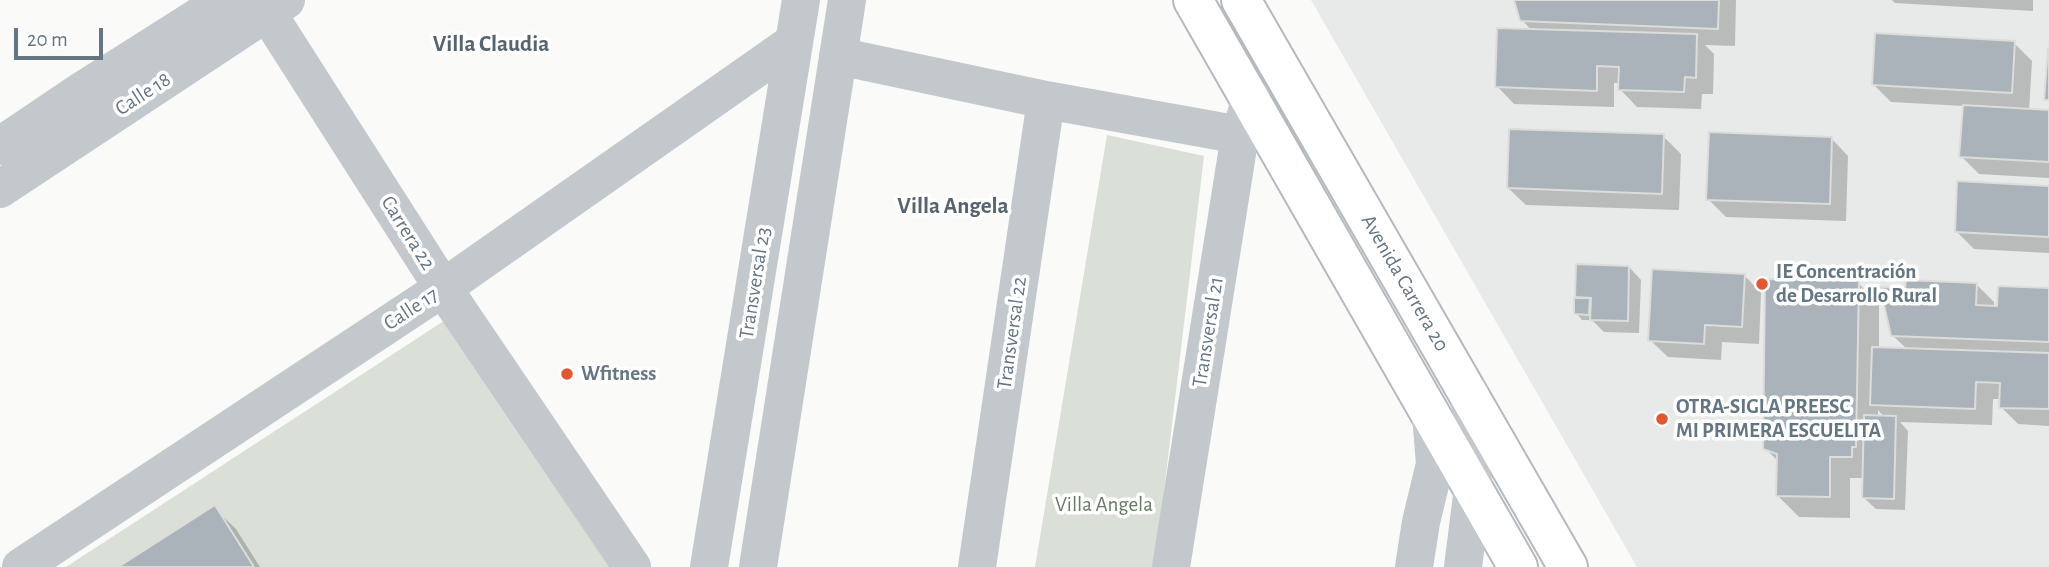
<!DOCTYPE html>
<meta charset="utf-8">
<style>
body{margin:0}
#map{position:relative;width:2049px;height:567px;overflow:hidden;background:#fafaf8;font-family:"Alegreya Sans",sans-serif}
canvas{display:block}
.scale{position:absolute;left:14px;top:28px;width:89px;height:32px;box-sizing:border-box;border:4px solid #657683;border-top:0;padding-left:9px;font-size:21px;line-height:24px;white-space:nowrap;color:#657683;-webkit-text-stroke:5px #fff;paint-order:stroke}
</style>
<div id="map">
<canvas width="2049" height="567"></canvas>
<div class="scale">20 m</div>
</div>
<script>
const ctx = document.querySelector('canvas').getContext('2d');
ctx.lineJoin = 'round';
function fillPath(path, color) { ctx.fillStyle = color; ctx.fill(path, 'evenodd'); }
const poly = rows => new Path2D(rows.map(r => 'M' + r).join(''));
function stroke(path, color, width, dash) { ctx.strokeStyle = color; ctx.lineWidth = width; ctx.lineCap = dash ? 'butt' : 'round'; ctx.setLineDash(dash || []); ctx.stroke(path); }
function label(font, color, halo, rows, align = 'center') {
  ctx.font = font + ' "Alegreya Sans",sans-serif'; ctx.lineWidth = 7; ctx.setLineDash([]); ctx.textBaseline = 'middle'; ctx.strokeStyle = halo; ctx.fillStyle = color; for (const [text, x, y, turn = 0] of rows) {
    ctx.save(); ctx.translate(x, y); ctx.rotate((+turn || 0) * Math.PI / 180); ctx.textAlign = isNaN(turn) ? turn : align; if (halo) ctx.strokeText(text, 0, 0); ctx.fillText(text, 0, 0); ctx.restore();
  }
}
const built = poly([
 [1311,0,2049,0,2049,567,1637,567]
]);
const green = poly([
 [1107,135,1204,156,1155,567,1035,567],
 [450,317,616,567,66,567]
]);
const shadow = poly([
 [1516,0,1736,0,1735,46,1705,45,1714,54,1713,94,1702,94,1701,109,1637,107,1620,89,1620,83,1614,83,1614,107,1514,104,1497,86,1532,31,1522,20],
 [1892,0,2033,0,2033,11,1895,3],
 [2014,43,2032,61,2029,111,2049,112,2049,178,1979,174,1961,156,1964,106,1891,102,1874,85],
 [1663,136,1681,154,1679,210,1526,205,1508,188],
 [1831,138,1848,156,1846,221,1726,217,1708,199],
 [2049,187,2049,253,1974,249,1956,231],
 [1629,267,1641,280,1639,333,1604,332,1592,320,1582,320,1576,313,1579,300,1576,297],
 [1744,275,1761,293,1759,344,1722,342,1721,360,1668,357,1650,340],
 [1858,283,1879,304,1879,349,1908,350,1892,335,1907,290,1976,284,1994,302,1994,308,2049,290,2049,426,2018,424,2001,407,2001,399,1993,399,1992,425,1900,422,1908,431,1905,510,1876,509,1863,497,1864,478,1850,478,1850,518,1799,517,1778,496,1779,462,1765,448],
 [1878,410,1885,418,1878,417],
 [214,508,236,529,260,567,121,567]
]);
const building = poly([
 [1514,0,1719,0,1718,29,1520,21,1514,0],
 [1497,28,1697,34,1696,78,1685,77,1684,92,1618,90,1619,67,1597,66,1597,91,1495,87,1497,28],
 [1875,33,2015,41,2012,93,1872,85,1875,33],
 [2048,48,2049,48,2049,100,2044,100,2048,48],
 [1963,105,2049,110,2049,162,1959,157,1963,105],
 [1509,129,1664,134,1662,194,1507,188,1509,129],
 [1709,132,1832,137,1830,204,1706,200,1709,132],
 [1957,181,2049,186,2049,237,1955,232,1957,181],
 [1576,264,1629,266,1628,321,1590,320,1591,298,1575,297,1576,264],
 [1652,269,1745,274,1742,327,1705,325,1704,344,1648,341,1652,269],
 [1765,279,1859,281,1856,447,1852,447,1852,457,1830,457,1830,497,1776,496,1777,454,1763,449,1765,279],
 [1906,280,1977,283,1976,305,1997,306,1998,286,2049,288,2049,342,1891,336,1880,287,1905,288,1906,280],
 [1574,298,1590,298,1589,315,1574,314,1574,298],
 [1872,347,2049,353,2049,409,1999,408,2000,383,1976,382,1975,409,1870,405,1872,347],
 [1864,415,1896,416,1894,499,1862,498,1864,415],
 [215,505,254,567,118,567,215,505]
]);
const minor = poly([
 [259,0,443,288,632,567],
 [838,56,1046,100,1240,135],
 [0,146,83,90,225,0],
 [0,189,286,0],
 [21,567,443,288,794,42],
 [709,567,801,0],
 [758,567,847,0],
 [977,567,1046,100],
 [1171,567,1240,135,1251,98],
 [1414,567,1421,522,1435,464,1431,415],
 [1463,567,1473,488,1470,395]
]);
const major = poly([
 [1193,0,1518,567],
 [1241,0,1568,567]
]);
const markers = [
 [1762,284,7,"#e4572e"],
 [567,374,7,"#e4572e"],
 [1662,419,7,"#e4572e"]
];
const streetNames = [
 ["Calle 18",143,94,-33],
 ["Carrera 22",408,233,58],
 ["Transversal 23",755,283,-81],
 ["Avenida Carrera 20",1405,283,60],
 ["Calle 17",411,309,-33],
 ["Transversal 21",1208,332,-81],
 ["Transversal 22",1012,333,-82]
];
const poiNames = [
 ["IE Concentración",1776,272],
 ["de Desarrollo Rural",1776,296],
 ["Wfitness",581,374],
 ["OTRA-SIGLA PREESC",1676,407],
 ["MI PRIMERA ESCUELITA",1676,431]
];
const parkNames = [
 ["Villa Angela",1104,505]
];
const neighbourhoodNames = [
 ["Villa Claudia",491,44],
 ["Villa Angela",953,206]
];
fillPath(built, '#e8e9e9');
fillPath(green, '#dadfd7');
fillPath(shadow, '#0003');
fillPath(building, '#aab3b9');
stroke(building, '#dcdcda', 2);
stroke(major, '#b5babe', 42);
stroke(minor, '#c3c8cc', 38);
stroke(major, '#fff', 38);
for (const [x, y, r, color] of markers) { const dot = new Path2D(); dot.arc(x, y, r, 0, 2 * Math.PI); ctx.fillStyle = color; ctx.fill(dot); stroke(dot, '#fff', 2.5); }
label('21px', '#657683', '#fff', streetNames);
label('bold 21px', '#657683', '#fff', poiNames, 'left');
label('21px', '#687a64', '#fff', parkNames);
label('bold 23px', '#57646e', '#fff', neighbourhoodNames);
</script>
